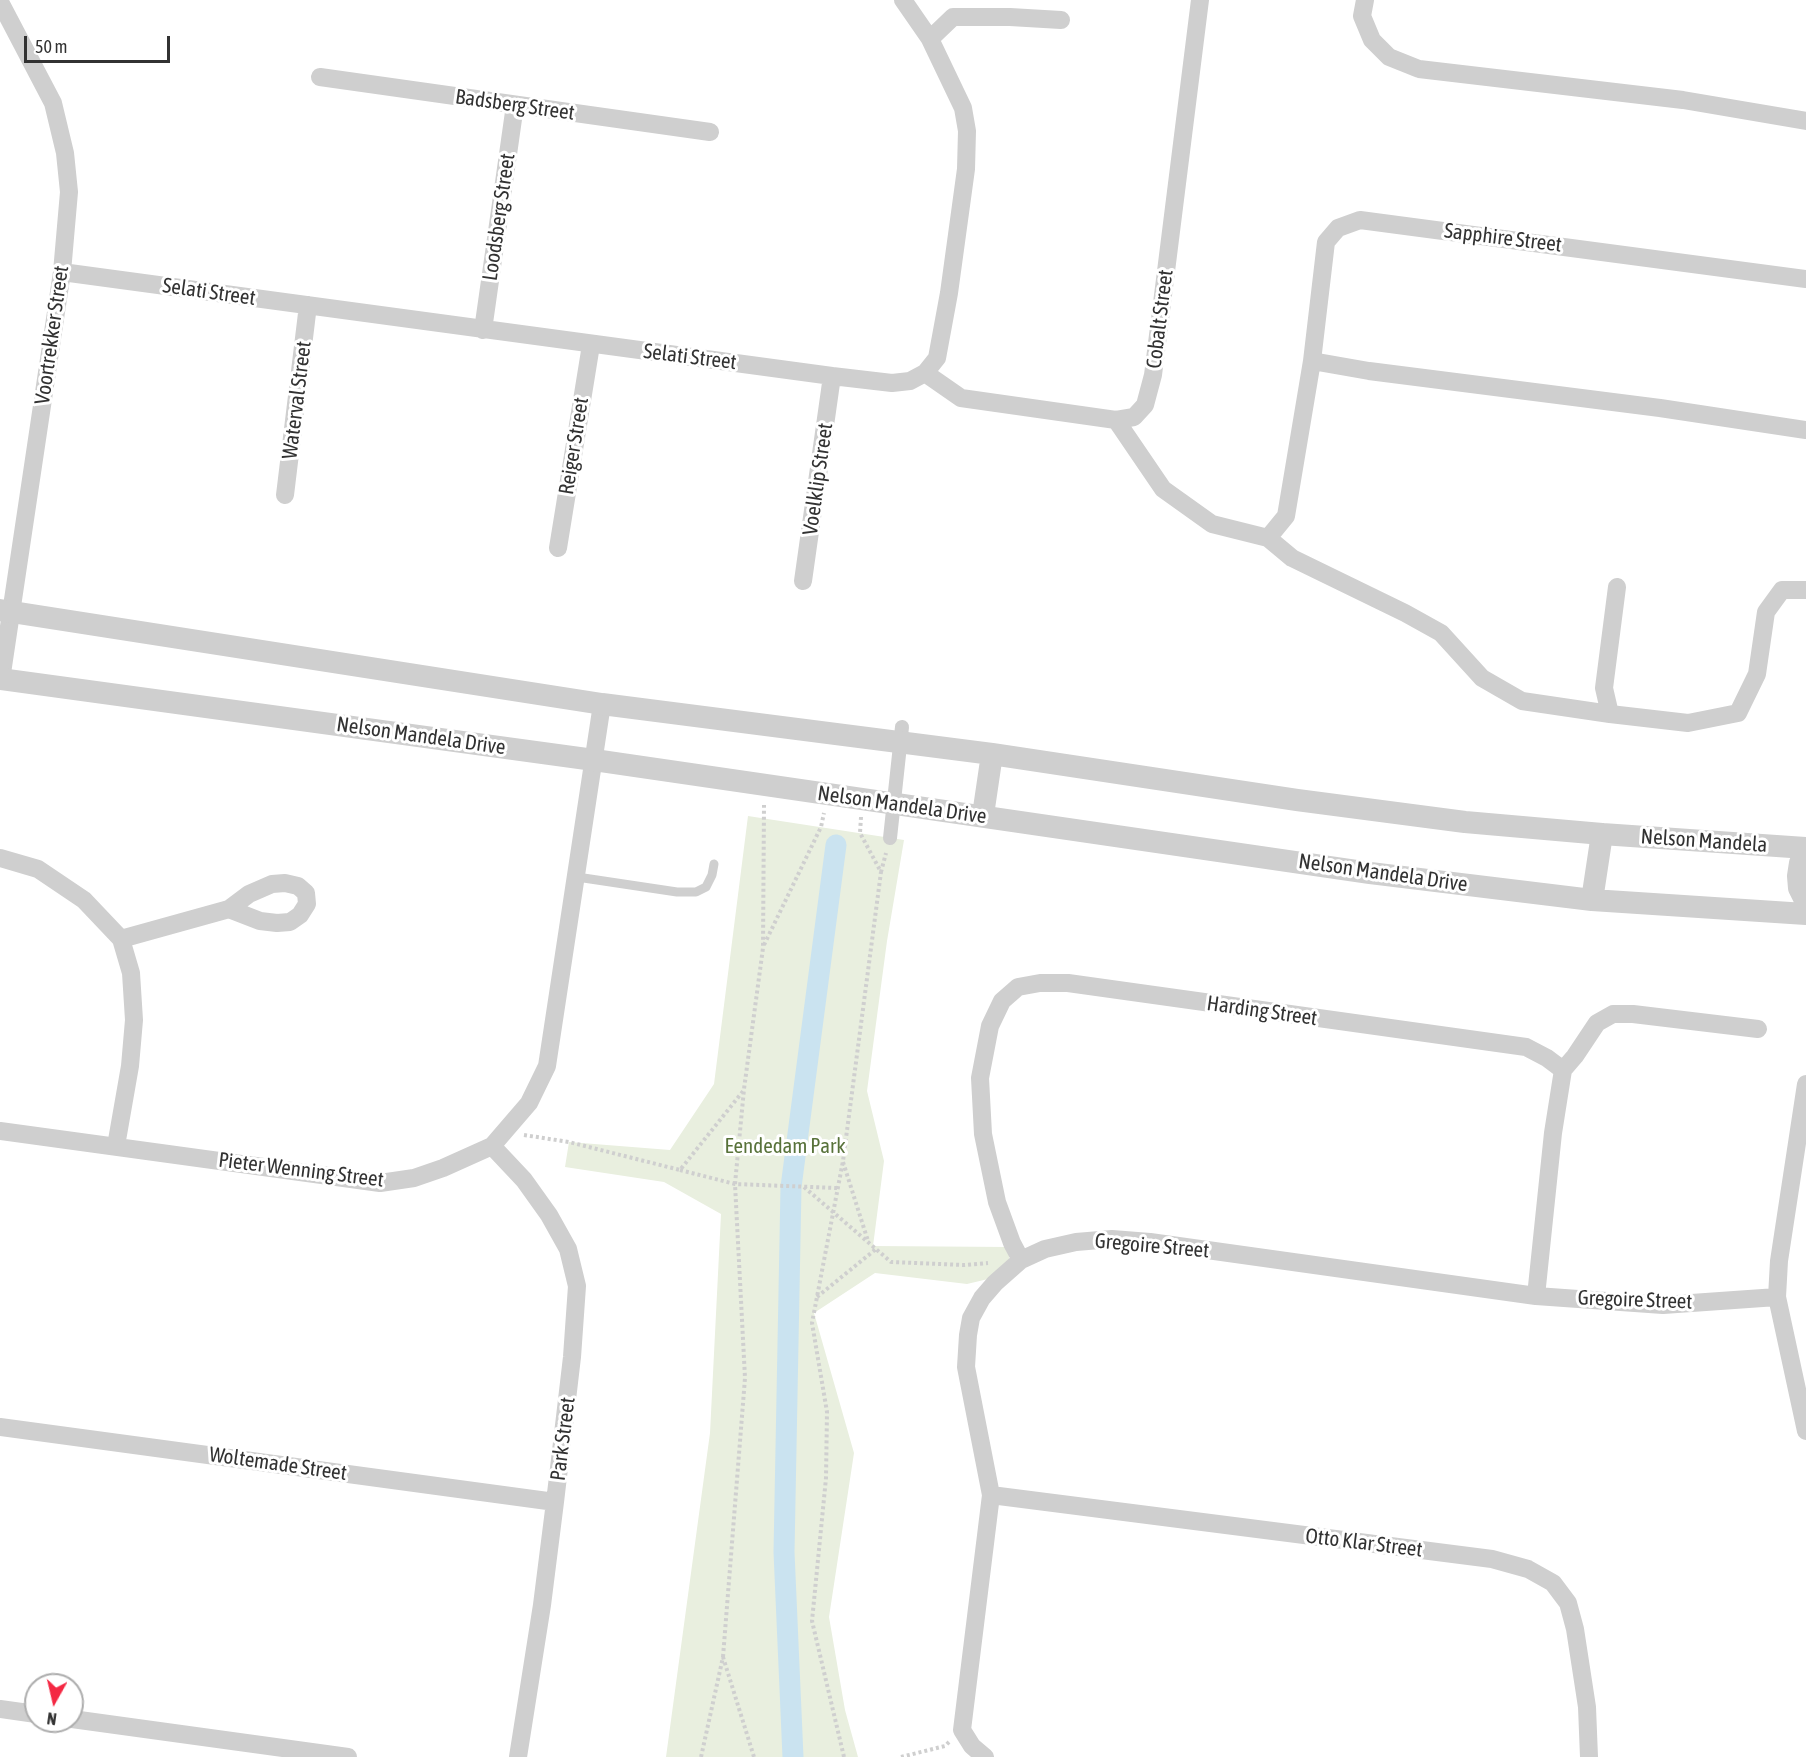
<!DOCTYPE html>
<style>
body{margin:0}
#map{position:relative;width:1806px;height:1757px;overflow:hidden;background:#fff;font-family:"Asap Condensed",sans-serif}
canvas{display:block}
.north{position:absolute;left:24px;top:1673px;width:60px;height:60px;box-sizing:border-box;background:#fff;border:2px solid #adadad;border-radius:50%;rotate:188deg;font-size:16px;font-weight:700;line-height:24px;text-align:center;color:#323232}
.north::after{content:'';display:block;margin:auto;width:21px;height:27px;background:#f42843;clip-path:polygon(50% 0,100% 100%,50% 72%,0 100%)}
.scale{position:absolute;left:24px;top:36px;width:146px;height:27px;box-sizing:border-box;border:3px solid #323232;border-top:0;padding-left:8px;font-size:18px;line-height:21px;white-space:nowrap;color:#323232;-webkit-text-stroke:4px #fff;paint-order:stroke}
</style>
<div id="map">
<canvas width="1806" height="1757"></canvas>
<div class="north">N</div>
<div class="scale">50 m</div>
</div>
<script>
const ctx = document.querySelector('canvas').getContext('2d');
ctx.lineJoin = 'round';
function fillPath(path, color) { ctx.fillStyle = color; ctx.fill(path, 'evenodd'); }
const poly = rows => new Path2D(rows.map(r => 'M' + r).join(''));
function stroke(path, color, width, dash) { ctx.strokeStyle = color; ctx.lineWidth = width; ctx.lineCap = dash ? 'butt' : 'round'; ctx.setLineDash(dash || []); ctx.stroke(path); }
function label(font, color, halo, rows, align = 'center') {
  ctx.font = font + ' "Asap Condensed",sans-serif'; ctx.lineWidth = 6; ctx.setLineDash([]); ctx.textBaseline = 'middle'; ctx.strokeStyle = halo; ctx.fillStyle = color; for (const [text, x, y, turn = 0] of rows) {
    ctx.save(); ctx.translate(x, y); ctx.rotate((+turn || 0) * Math.PI / 180); ctx.textAlign = isNaN(turn) ? turn : align; if (halo) ctx.strokeText(text, 0, 0); ctx.fillText(text, 0, 0); ctx.restore();
  }
}
const green = poly([
 [748,816,904,840,887,941,867,1091,884,1161,873,1246,1009,1247,1009,1274,967,1284,875,1273,814,1313,854,1453,829,1617,845,1710,858,1757,666,1757,710,1433,721,1214,664,1182,565,1167,569,1142,670,1150,714,1084]
]);
const canal = poly([
 [793,1757,784,1552,791,1187,836,845]
]);
const path = poly([
 [861,817,860,833,881,872,886,853],
 [764,945,821,827,824,813],
 [524,1135,569,1142,680,1170,744,1090],
 [843,1162,868,1241],
 [680,1170,735,1184,837,1188],
 [804,1187,891,1262,964,1265,988,1263],
 [817,1297,876,1249],
 [723,1657,745,1378,735,1184,744,1089,763,948,764,805],
 [701,1757,723,1657,754,1757],
 [844,1757,812,1621,826,1478,827,1412,812,1323,843,1161,881,872],
 [901,1757,945,1746,950,1741]
]);
const service = poly([
 [577,877,677,892,696,892,706,887,712,875,714,864]
]);
const pedestrian = poly([
 [890,838,902,727]
]);
const minor = poly([
 [1365,0,1362,16,1372,40,1389,57,1419,69,1683,100,1806,121],
 [0,2,53,103,65,153,69,192,62,272,1,680],
 [930,39,953,17,1010,17,1061,20],
 [320,77,710,132],
 [62,272,832,376,892,383,910,381,925,373,937,358,949,293,966,169,967,131,963,108,930,39,903,0],
 [483,330,515,105],
 [1312,361,1369,371,1660,408,1806,430],
 [925,373,961,398,1116,420,1134,417,1145,405,1153,375,1200,0],
 [1116,420,1163,489,1212,524,1268,538,1292,558,1405,613,1441,633,1482,678,1522,701,1610,714],
 [285,495,308,305],
 [1268,538,1286,516,1312,361,1326,242,1338,228,1360,220,1806,279],
 [558,548,591,345],
 [803,581,832,376],
 [1617,587,1604,688,1610,714,1688,723,1738,713,1757,674,1766,612,1782,590,1806,590],
 [0,858,38,869,84,900,121,939,131,973,134,1020,130,1066,116,1146],
 [121,939,229,909,249,894,272,884,285,883,298,886,306,893,307,904,300,915,290,922,277,923,260,921,229,909],
 [1563,1070,1575,1056,1597,1023,1613,1014,1633,1014,1758,1029],
 [1806,1084,1779,1261,1777,1297,1806,1431],
 [0,1131,380,1183,414,1178,443,1168,492,1146,529,1103,547,1066,602,704],
 [492,1146,524,1180,549,1215,568,1249,577,1286,572,1357,555,1502,542,1605,518,1757],
 [1021,1260,1012,1243,997,1202,983,1134,980,1078,990,1026,1002,1001,1018,987,1040,983,1068,983,1526,1047,1547,1058,1563,1070,1553,1133,1536,1296],
 [0,1427,555,1502],
 [991,1495,1492,1559,1528,1569,1553,1583,1568,1603,1575,1629,1587,1707,1589,1757],
 [0,1709,36,1714],
 [72,1719,348,1757],
 [985,1757,972,1746,962,1730,991,1495,966,1367,968,1335,971,1318,982,1298,995,1283,1021,1260,1045,1249,1076,1242,1112,1239,1150,1242,1536,1296,1663,1305,1777,1297]
]);
const tertiary = poly([
 [0,610,602,704,992,754,1297,800,1465,822,1602,834,1806,848],
 [0,679,594,760,1370,873,1592,900,1806,914],
 [983,815,992,754],
 [1806,853,1800,863,1798,876,1799,888,1806,902],
 [1592,900,1602,834]
]);
const streetNames = [
 ["Badsberg Street",515,105,8],
 ["Loodsberg Street",499,217,-82],
 ["Sapphire Street",1503,238,7],
 ["Selati Street",209,292,8],
 ["Cobalt Street",1160,319,-83],
 ["Voortrekker Street",52,335,-82],
 ["Selati Street",690,357,7],
 ["Waterval Street",297,400,-83],
 ["Reiger Street",574,446,-81],
 ["Voelklip Street",818,479,-82],
 ["Nelson Mandela Drive",421,736,8],
 ["Nelson Mandela Drive",902,805,8],
 ["Nelson Mandela",1704,841,4],
 ["Nelson Mandela Drive",1383,873,8],
 ["Harding Street",1262,1011,8],
 ["Pieter Wenning Street",301,1170,7],
 ["Gregoire Street",1152,1246,5],
 ["Gregoire Street",1635,1300,2],
 ["Park Street",563,1439,-83],
 ["Woltemade Street",278,1464,8],
 ["Otto Klar Street",1364,1543,7]
];
const parkNames = [
 ["Eendedam Park",785,1146]
];
fillPath(green, '#e9efdf');
stroke(canal, '#cae3f0', 21);
stroke(path, '#cfcfcf', 4, [3, 3]);
stroke(service, '#cfcfcf', 9);
stroke(pedestrian, '#cfcfcf', 14);
stroke(minor, '#cfcfcf', 18);
stroke(tertiary, '#cfcfcf', 22);
label('21px', '#323232', '#fff', streetNames);
label('21px', '#58723a', '#fff', parkNames);
</script>
